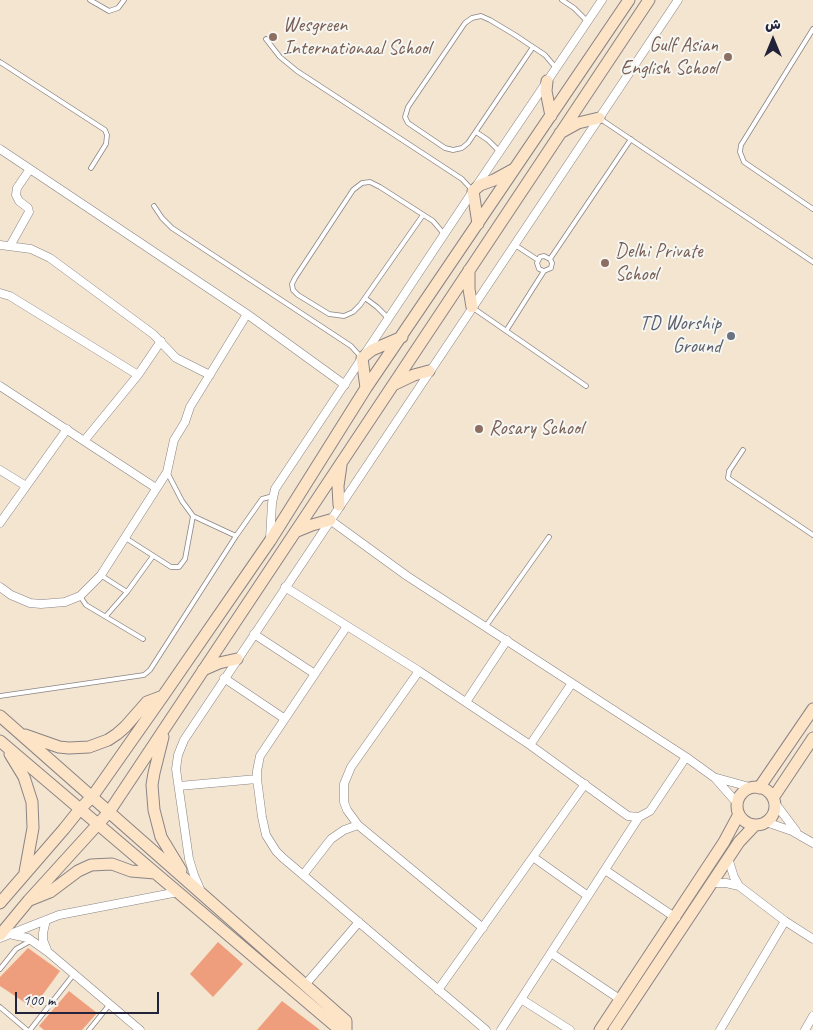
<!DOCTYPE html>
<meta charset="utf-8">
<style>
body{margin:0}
#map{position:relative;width:813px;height:1030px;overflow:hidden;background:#f3e5d0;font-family:Caveat,"Playpen Sans Arabic",sans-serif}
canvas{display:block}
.north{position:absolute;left:748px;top:15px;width:50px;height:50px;-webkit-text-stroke:4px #f6f6f2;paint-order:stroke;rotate:0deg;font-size:14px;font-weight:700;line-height:20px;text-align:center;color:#22223b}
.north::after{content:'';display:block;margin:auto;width:18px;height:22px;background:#22223b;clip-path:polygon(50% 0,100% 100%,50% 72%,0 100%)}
.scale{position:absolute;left:15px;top:992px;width:144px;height:22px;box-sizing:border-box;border:2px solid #22223b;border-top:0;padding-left:6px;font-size:15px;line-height:18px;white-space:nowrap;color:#22223b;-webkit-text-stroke:4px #f6f6f2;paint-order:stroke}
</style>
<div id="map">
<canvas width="813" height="1030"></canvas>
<div class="north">ش</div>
<div class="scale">100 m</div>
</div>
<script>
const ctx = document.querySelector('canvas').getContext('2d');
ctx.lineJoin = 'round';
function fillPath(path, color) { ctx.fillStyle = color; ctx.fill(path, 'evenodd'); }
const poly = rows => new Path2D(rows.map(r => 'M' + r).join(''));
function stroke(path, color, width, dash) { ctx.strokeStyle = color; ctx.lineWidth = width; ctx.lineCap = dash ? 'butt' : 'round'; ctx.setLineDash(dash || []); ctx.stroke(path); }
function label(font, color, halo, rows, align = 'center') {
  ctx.font = font + ' Caveat,sans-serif'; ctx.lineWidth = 4; ctx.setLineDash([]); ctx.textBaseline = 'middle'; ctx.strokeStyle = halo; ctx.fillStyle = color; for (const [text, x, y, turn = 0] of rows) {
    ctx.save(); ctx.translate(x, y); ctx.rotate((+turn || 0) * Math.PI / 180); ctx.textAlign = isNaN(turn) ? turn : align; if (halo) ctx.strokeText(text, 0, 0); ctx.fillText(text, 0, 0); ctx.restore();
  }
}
const building = poly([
 [218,942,243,964,213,997,190,974],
 [28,948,60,971,33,1008,0,986,0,977],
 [69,991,97,1013,82,1030,44,1030,39,1026],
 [282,1001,320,1030,257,1030]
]);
const lane = poly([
 [90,0,109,11,118,8,124,0],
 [562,0,574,8,587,21],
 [813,29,741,145,740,152,744,162,813,209],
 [266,39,280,57,297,71,462,179,473,191],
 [533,47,468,143,462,148,453,150,445,148,408,123,405,117,408,107,465,23,472,18,481,16,490,20,515,35,545,55,556,68],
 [0,62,105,130,107,135,106,144,91,168],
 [599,118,813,262],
 [476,132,488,140,499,151],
 [154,206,162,218,172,228,351,346,361,357],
 [423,215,360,305,353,312,344,316,329,314,298,295,293,290,292,284,295,278,353,190,362,183,370,182,380,187,433,221,444,234],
 [515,245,538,260],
 [550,259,631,139],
 [365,298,377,307,388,318],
 [473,308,586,386],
 [506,331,544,271,551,268,552,263,550,259,544,256,540,257,537,263,539,269,544,271],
 [743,450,729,471,728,478,813,535],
 [167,472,182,501,193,516,236,536],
 [124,537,171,567,179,567,185,559,193,516],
 [102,576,127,592],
 [80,596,86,605,143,639],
 [106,616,127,592,153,556],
 [486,626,549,537],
 [0,696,144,675,150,670,236,536,262,499,273,496],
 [0,969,16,949,32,940],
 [0,1007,27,1030],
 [30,1030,74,974],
 [89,1030,110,1004]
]);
const street = poly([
 [0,149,247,314,345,385],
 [0,245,31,249,50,258,153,334,176,358,210,375],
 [10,246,29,212,28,208,19,201,16,195,17,188,30,169],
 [0,293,10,296,138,375],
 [0,386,156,488],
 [84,441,138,375,161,341],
 [0,470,26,486],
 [330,520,407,576,686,757,715,778,737,803],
 [0,523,67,429],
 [270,539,272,503,275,489,473,191,602,0],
 [0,587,11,595,30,603,41,604,65,602,80,596,101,575,167,472,174,440,185,422,190,407,247,314],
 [285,587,419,671,530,745,628,816,639,817,650,811,686,757],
 [347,626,260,756,257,771,257,779,262,817,266,835,276,851,283,858,486,1030],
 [254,634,315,674],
 [419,671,351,767,344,784,344,802,347,810,358,825,483,928],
 [224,678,285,719],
 [466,702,507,640],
 [530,745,572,683],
 [717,778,753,788],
 [179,786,257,779],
 [775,803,796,831],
 [766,822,792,831,813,843],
 [533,857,588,896],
 [728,858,734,877,739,886,785,921,813,939],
 [605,870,676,918],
 [303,875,331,839,344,830,358,825],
 [712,883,726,883,739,886],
 [200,889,194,875,189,859,176,769,178,755,184,740,678,0],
 [46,920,43,933,43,940,47,950],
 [13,935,28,938,48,952,140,1030],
 [0,938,59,915,178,892],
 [551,953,621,1000],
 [305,985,359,922],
 [438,990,585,784],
 [521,999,570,1030],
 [501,1030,639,817],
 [720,1030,785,921],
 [805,1030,813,1016]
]);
const secondary = poly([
 [547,81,546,91,551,116],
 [560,133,578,123,599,118],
 [478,224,473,191,480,185,494,180,514,169],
 [469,270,469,289,472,307],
 [393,385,414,375,429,371],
 [366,388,362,358,372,350,402,337],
 [339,505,338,486,341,465],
 [295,532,312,525,330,520],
 [203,670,219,663,237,659],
 [0,716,346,1021,346,1030],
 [25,735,59,747,69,748,89,747,108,740,117,734,125,727,147,702,163,696],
 [163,737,154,773,152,785,154,810,161,837,181,870],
 [0,741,340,1030],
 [10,754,24,777,32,802,33,828,25,872],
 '737 806a19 19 0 1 1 38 0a19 19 0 1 1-38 0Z',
 [759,788,813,709],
 [773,798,813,738],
 [30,900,50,892,78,871,91,865,112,864,131,871,155,873],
 [0,903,64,829,80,809,92,797,163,696,270,541,366,388,629,0],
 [0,935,29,900,109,812,649,0],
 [600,1030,724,842,739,814],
 [614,1030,739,842,755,825]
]);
const markers = [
 [273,37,5,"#8d6e63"],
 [728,57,5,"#8d6e63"],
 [605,263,5,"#8d6e63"],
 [731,336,5,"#6b7280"],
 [479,429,5,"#8d6e63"]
];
const educationNames = [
 ["Wesgreen",283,26],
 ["Internationaal School",283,49],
 ["Gulf Asian",718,46,"right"],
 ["English School",718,69,"right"],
 ["Delhi Private",615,252],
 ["School",615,275],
 ["Rosary School",489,429]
];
const worshipNames = [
 ["TD Worship",721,324],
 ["Ground",721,347]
];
fillPath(building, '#ee9e7d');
stroke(lane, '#8a8486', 5.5);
stroke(street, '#8a8486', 9);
stroke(secondary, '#8a8486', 13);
stroke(lane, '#fff', 4);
stroke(street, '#fff', 8);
stroke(secondary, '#fee4c6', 11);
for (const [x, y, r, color] of markers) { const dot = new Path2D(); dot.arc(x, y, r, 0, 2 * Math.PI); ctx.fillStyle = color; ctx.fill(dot); stroke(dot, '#f6f6f2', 2); }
label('20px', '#785e54', '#f6f6f2', educationNames, 'left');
label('20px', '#5b616d', '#f6f6f2', worshipNames, 'right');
</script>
